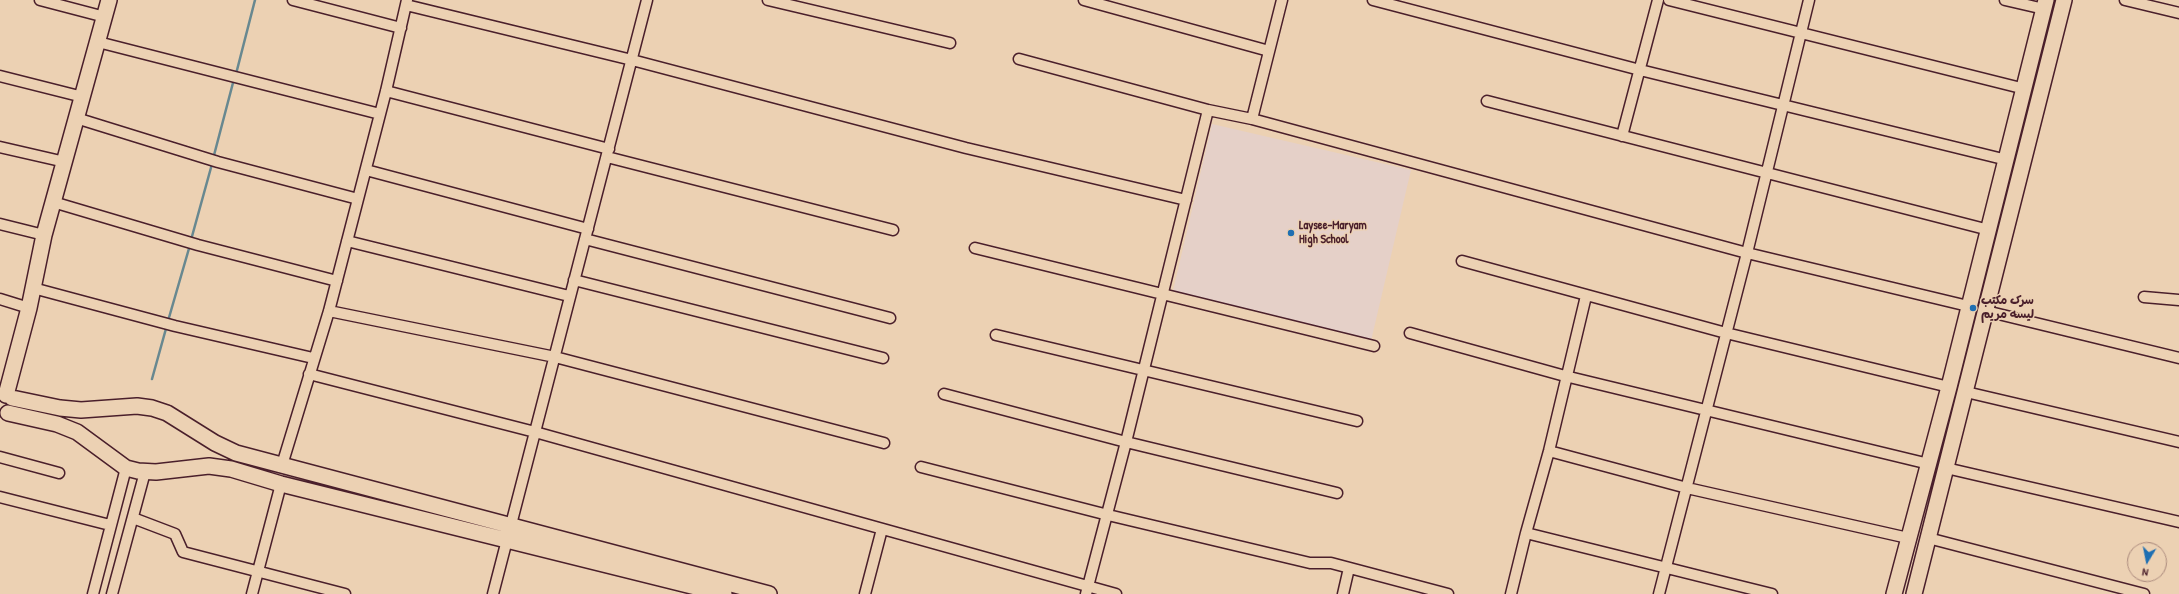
<!DOCTYPE html>
<meta charset="utf-8">
<style>
body{margin:0}
#map{position:relative;width:2179px;height:594px;overflow:hidden;background:#ecd1b3;font-family:"Patrick Hand",sans-serif}
canvas{display:block}
.north{position:absolute;left:2127px;top:542px;width:40px;height:40px;box-sizing:border-box;background:#ecd1b3;border:1px solid #ab8a7d;border-radius:50%;rotate:190deg;font-size:11px;font-weight:700;line-height:16px;text-align:center;color:#4a1f2b}
.north::after{content:'';display:block;margin:auto;width:14px;height:18px;background:#1f6fb2;clip-path:polygon(50% 0,100% 100%,50% 72%,0 100%)}
</style>
<div id="map">
<canvas width="2179" height="594"></canvas>
<div class="north">N</div>
</div>
<script>
const ctx = document.querySelector('canvas').getContext('2d');
ctx.lineJoin = 'round';
function fillPath(path, color) { ctx.fillStyle = color; ctx.fill(path, 'evenodd'); }
const poly = rows => new Path2D(rows.map(r => 'M' + r).join(''));
function stroke(path, color, width, dash) { ctx.strokeStyle = color; ctx.lineWidth = width; ctx.lineCap = dash ? 'butt' : 'round'; ctx.setLineDash(dash || []); ctx.stroke(path); }
function label(font, color, halo, rows, align = 'center') {
  ctx.font = font + ' "Patrick Hand","Playpen Sans Arabic",sans-serif'; ctx.lineWidth = 3; ctx.setLineDash([]); ctx.textBaseline = 'middle'; ctx.strokeStyle = halo; ctx.fillStyle = color; for (const [text, x, y, turn = 0] of rows) {
    ctx.save(); ctx.translate(x, y); ctx.rotate((+turn || 0) * Math.PI / 180); ctx.textAlign = isNaN(turn) ? turn : align; if (halo) ctx.strokeText(text, 0, 0); ctx.fillText(text, 0, 0); ctx.restore();
  }
}
const built = poly([
 [1212,124,1411,170,1371,341,1172,295]
]);
const stream = poly([
 [236,74,255,0],
 [213,159,234,79],
 [191,240,212,164],
 [168,321,190,245],
 [152,379,167,325]
]);
const minor = poly([
 [40,0,105,17],
 [293,0,401,28],
 [768,0,950,43],
 [1084,0,1269,51],
 [1373,0,1640,70,2007,160],
 [1669,0,2025,89],
 [2005,0,2044,9],
 [2125,0,2179,13],
 [406,5,632,60,966,148,1186,200],
 [98,42,380,114],
 [1019,59,1208,110,1252,119,1747,253,1968,306],
 [0,76,83,97],
 [386,91,609,149],
 [1487,101,1989,230],
 [76,118,218,162,358,199],
 [1252,119,1282,0],
 [1622,136,1658,0],
 [0,147,65,162],
 [607,157,893,230],
 [366,170,588,229],
 [53,202,198,245,337,281],
 [0,224,44,235],
 [585,239,890,318],
 [347,241,569,296],
 [975,248,1374,346],
 [1462,261,1726,333,1949,387],
 [574,280,883,358],
 [33,288,175,326,313,358],
 [2144,297,2179,300],
 [0,299,29,308],
 [329,311,555,357,884,443],
 [1986,311,2179,358],
 [1410,333,1565,376,1929,464],
 [996,335,1357,421],
 [309,374,535,432,1116,594],
 [1966,392,2179,442],
 [944,394,1126,442,1337,493],
 [1549,451,1687,488,1908,538],
 [0,457,59,473],
 [282,465,329,311,386,91,407,0],
 [921,467,1108,515,1310,563,1331,563,1448,594],
 [1946,468,2179,522],
 [0,497,110,525],
 [133,518,175,534,183,552,345,594],
 [1526,533,1772,594],
 [1928,538,2144,594],
 [93,594,126,468],
 [112,594,145,472],
 [252,594,281,484],
 [493,594,647,0],
 [865,594,882,529],
 [1086,594,1126,442,1208,110],
 [1343,594,1349,568],
 [1511,594,1526,533,1549,451,1586,296],
 [1659,594,1747,253,1809,0]
]);
const secondary = poly([
 [6,395,29,308,44,235,109,0],
 [12,398,60,408,81,410,137,406,152,408,167,413,215,443,236,453,769,594],
 [8,413,57,424,77,432,126,468,138,471,156,472,209,466,231,469,281,484,724,594],
 [1894,594,1949,387,2046,0],
 [1914,594,2064,0]
]);
const markers = [
 [1291,233,4,"#1f6fb2"],
 [1973,308,4,"#1f6fb2"]
];
const poiNames = [
 ["Laysee-Maryam",1299,226],
 ["High School",1299,240],
 ["سرک مکتب",1981,301],
 ["لیسه مریم",1981,315]
];
fillPath(built, '#e5d0c8');
stroke(stream, '#688890', 2.5);
stroke(minor, '#4a1f2b', 13);
stroke(secondary, '#4a1f2b', 18);
stroke(minor, '#ecd1b3', 10);
stroke(secondary, '#ecd1b3', 15);
for (const [x, y, r, color] of markers) { const dot = new Path2D(); dot.arc(x, y, r, 0, 2 * Math.PI); ctx.fillStyle = color; ctx.fill(dot); stroke(dot, '#ecd1b3', 1.5); }
label('bold 12px', '#4a1f2b', '#ecd1b3', poiNames, 'left');
</script>
